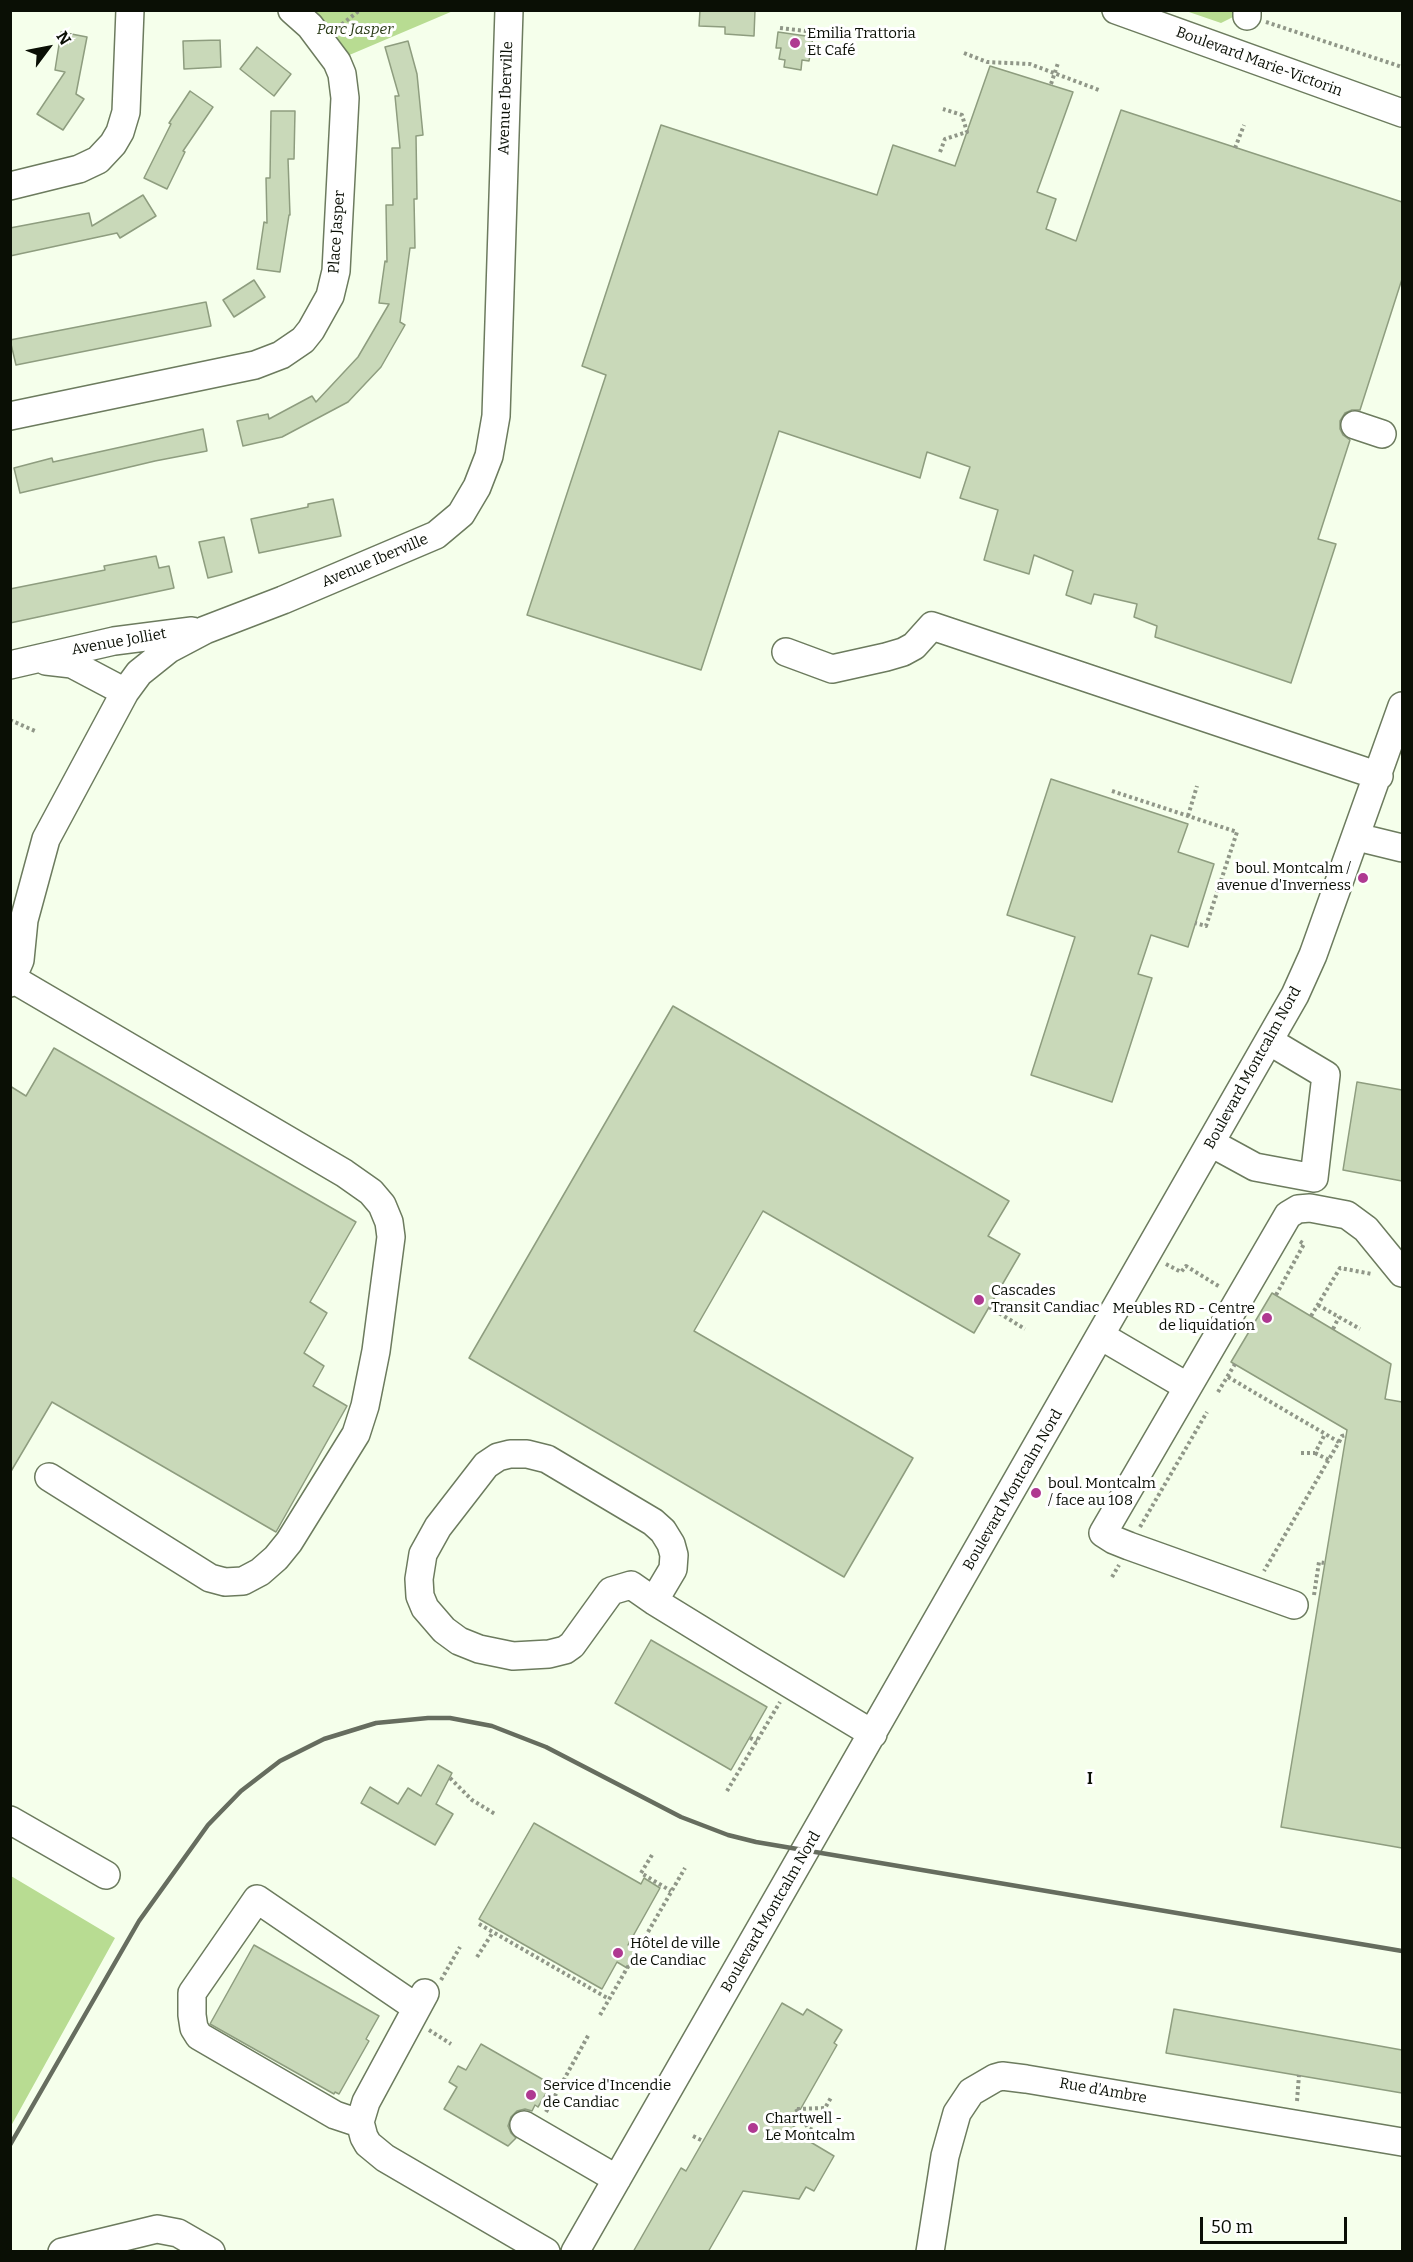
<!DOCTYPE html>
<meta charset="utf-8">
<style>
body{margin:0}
#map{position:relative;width:1413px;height:2262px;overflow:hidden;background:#f5ffeb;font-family:Bitter,serif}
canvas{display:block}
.frame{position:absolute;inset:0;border:12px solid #0a0f05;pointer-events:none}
.north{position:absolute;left:18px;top:18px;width:60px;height:60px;-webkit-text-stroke:4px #fff;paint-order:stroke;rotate:58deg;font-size:16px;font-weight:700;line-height:24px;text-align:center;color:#0a0f05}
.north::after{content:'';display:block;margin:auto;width:21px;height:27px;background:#0a0f05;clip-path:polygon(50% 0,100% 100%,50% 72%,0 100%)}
.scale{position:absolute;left:1200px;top:2217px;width:147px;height:27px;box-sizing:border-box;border:3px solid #0a0f05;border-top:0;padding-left:8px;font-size:18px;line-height:21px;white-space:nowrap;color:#0a0f05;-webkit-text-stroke:4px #fff;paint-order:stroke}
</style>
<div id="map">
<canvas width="1413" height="2262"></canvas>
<div class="frame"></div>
<div class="north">N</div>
<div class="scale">50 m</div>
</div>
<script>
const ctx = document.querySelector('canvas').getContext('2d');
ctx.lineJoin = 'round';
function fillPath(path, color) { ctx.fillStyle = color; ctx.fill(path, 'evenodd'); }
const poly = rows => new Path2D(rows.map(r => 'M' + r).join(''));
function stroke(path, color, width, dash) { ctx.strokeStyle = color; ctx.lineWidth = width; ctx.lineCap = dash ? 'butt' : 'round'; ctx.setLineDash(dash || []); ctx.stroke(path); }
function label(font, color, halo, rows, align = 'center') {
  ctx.font = font + ' Bitter,serif'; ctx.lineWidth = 6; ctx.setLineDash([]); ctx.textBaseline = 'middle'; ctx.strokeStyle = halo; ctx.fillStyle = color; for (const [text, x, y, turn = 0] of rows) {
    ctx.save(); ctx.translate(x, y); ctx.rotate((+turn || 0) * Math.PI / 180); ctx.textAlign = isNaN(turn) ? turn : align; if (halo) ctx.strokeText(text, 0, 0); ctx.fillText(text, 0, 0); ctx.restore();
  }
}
const green = poly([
 [317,10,453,11,347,56,314,14],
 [1186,11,1235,11,1233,17,1221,23],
 [11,1876,115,1938,11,2126]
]);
const building = poly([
 [700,10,755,10,754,36,725,34,725,27,699,26,700,10],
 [61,32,87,37,76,94,84,99,63,130,37,114,65,72,55,70,61,32],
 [778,32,813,37,809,61,802,60,801,70,784,67,785,60,779,59,781,48,776,48,778,32],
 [220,40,221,67,184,69,183,41,220,40],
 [408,41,417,74,423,135,416,136,417,199,414,199,415,248,410,248,400,322,405,325,381,367,348,402,282,437,243,446,237,421,268,414,269,419,312,396,316,402,358,357,389,304,379,303,385,261,387,262,386,205,393,205,392,148,400,148,395,96,399,96,385,47,408,41],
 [257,47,291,74,274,96,240,69,257,47],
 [990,66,1073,92,1037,192,1056,199,1046,229,1076,241,1121,110,1402,202,1402,279,1360,410,1352,410,1345,413,1340,421,1340,429,1343,435,1350,440,1318,539,1336,544,1291,683,1155,637,1157,626,1134,617,1137,604,1094,594,1091,604,1066,595,1073,571,1034,555,1029,574,984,560,998,510,960,498,970,467,927,452,920,478,779,431,701,670,527,615,606,375,582,366,661,125,877,195,893,145,955,166,990,66],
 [190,91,213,107,183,151,185,152,167,189,144,178,171,124,169,123,190,91],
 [271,111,295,111,294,159,288,159,290,215,289,215,280,272,257,269,264,222,267,223,266,178,270,178,271,111],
 [143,195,156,216,120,238,117,233,10,256,10,228,89,213,92,226,143,195],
 [254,280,265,297,234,317,223,300,254,280],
 [206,302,211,326,16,365,10,340,206,302],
 [203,429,207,451,155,461,20,493,14,468,52,458,53,462,203,429],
 [333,499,341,536,259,553,251,519,308,507,308,504,333,499],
 [224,537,232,572,208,578,199,542,224,537],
 [156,556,159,568,169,566,174,588,10,623,10,589,105,570,104,566,156,556],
 [1051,779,1188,824,1178,852,1214,864,1188,947,1151,935,1138,974,1152,978,1112,1102,1031,1075,1075,937,1007,915,1051,779],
 [673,1006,1009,1201,988,1236,1020,1254,974,1333,763,1211,694,1331,913,1458,844,1577,469,1358,673,1006],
 [54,1048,356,1222,310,1302,327,1313,304,1353,324,1366,313,1386,347,1406,276,1532,52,1402,10,1473,10,1086,26,1096,54,1048],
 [1357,1082,1402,1090,1402,1181,1343,1170,1357,1082],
 [1272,1293,1391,1364,1385,1399,1402,1402,1402,1848,1281,1827,1347,1430,1231,1362,1272,1293],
 [651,1640,767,1707,731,1770,615,1703,651,1640],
 [438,1765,452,1773,436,1804,453,1814,435,1845,361,1803,370,1787,398,1804,408,1788,421,1796,438,1765],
 [534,1823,641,1884,644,1878,660,1888,628,1945,637,1951,632,1960,627,1968,617,1962,602,1989,479,1919,534,1823],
 [254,1945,379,2016,366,2039,369,2041,339,2094,335,2092,334,2094,210,2024,254,1945],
 [782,2003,803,2015,807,2009,842,2030,834,2043,837,2045,796,2117,797,2118,793,2126,799,2130,797,2134,834,2156,814,2191,806,2187,799,2199,743,2191,708,2252,633,2252,681,2168,686,2171,782,2003],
 [1174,2009,1402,2050,1402,2093,1166,2053,1174,2009],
 [481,2044,549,2083,545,2090,547,2092,538,2107,535,2105,532,2111,525,2109,517,2111,511,2117,508,2126,511,2133,516,2138,508,2146,444,2109,457,2087,449,2082,458,2066,466,2070,481,2044]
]);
const path = poly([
 [1266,22,1402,67],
 [337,28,360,10],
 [780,28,823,33],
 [964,53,987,62,1030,64,1099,90],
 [1051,84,1058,63],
 [1235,148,1244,125],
 [940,152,945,139,967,132,962,115,943,109],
 [10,720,35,731],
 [1112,791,1237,832,1206,926,1195,923],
 [1188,816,1197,786],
 [1166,1264,1181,1272,1186,1266,1220,1287],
 [1276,1295,1304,1244,1298,1240],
 [1318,1305,1360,1329],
 [989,1307,1025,1329],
 [1311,1316,1340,1268,1372,1274],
 [1333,1329,1339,1317],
 [1228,1377,1339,1442,1264,1571],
 [1218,1392,1235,1364],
 [1339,1442,1342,1436,1346,1435],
 [1301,1453,1315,1453,1325,1434],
 [1315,1453,1329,1460],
 [1140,1527,1207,1412],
 [1112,1577,1119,1565],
 [1314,1595,1319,1562,1324,1563],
 [750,1738,757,1741],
 [450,1778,472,1800,495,1814],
 [727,1791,780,1702],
 [652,1855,641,1873,671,1891],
 [479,1924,609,1999],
 [477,1957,493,1932],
 [441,1980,460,1947],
 [600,2015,685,1868],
 [429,2030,451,2044],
 [544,2098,552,2102],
 [1297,2101,1299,2075],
 [796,2109,808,2128,828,2136],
 [797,2109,825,2108,832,2096],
 [546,2112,589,2034],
 [693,2136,703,2141],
 [811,2142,817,2132]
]);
const minor = poly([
 [1116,10,1402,113],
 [1247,16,1247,10],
 [10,186,79,169,98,160,113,144,120,132,126,112,130,10],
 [10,416,255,365,281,355,303,340,311,330,330,296,336,271,345,98,342,74,337,62,310,26,292,10],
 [1355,425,1382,434],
 [786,652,832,669,886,657,903,652,914,646,932,626,1379,776],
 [46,661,72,664,125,692],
 [10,665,114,641,192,631],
 [1357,837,1402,848],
 [13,979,344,1173,371,1192,382,1205,389,1222,391,1237,376,1351,365,1406,356,1434,289,1542,276,1558,260,1572,243,1581,225,1582,210,1578,49,1477],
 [10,983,20,960,24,920,46,839,125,692,139,673,169,649,205,630,283,600,436,535,461,514,477,487,489,456,496,416,509,10],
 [1211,1143,1255,1167,1314,1178,1326,1075,1269,1041],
 [1101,1336,1188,1387],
 [654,1601,673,1569,674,1555,671,1544,663,1531,653,1522,547,1459,527,1454,510,1454,498,1457,486,1465,438,1527,423,1554,419,1579,420,1596,425,1608,444,1630,459,1641,479,1649,513,1656,549,1654,565,1650,572,1645,611,1591,631,1585,654,1601,750,1660,873,1734],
 [1294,1605,1129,1546,1114,1540,1103,1533,1288,1215,1298,1209,1310,1208,1347,1215,1366,1229,1402,1273],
 [10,1820,106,1875],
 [425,1993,366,2102,360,2122,364,2137,368,2144,385,2158,546,2252],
 [360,2122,353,2121,335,2115,199,2036,194,2028,192,2015,192,1993,257,1899,417,2008],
 [524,2125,617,2179],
 [62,2252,157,2229,178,2233,211,2252],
 [575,2252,1295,995,1313,955,1402,706],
 [930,2252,945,2156,957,2113,971,2092,995,2078,1002,2076,1026,2079,1402,2142]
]);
const rail = poly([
 [10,2145,139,1921,208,1825,241,1791,280,1761,324,1739,376,1723,428,1718,450,1718,492,1726,546,1747,681,1817,728,1835,756,1842,1402,1951]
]);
const markers = [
 [795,43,6,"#af3991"],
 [1363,878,6,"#af3991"],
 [979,1300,6,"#af3991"],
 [1267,1318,6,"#af3991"],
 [1036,1493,6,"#af3991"],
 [618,1953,6,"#af3991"],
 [531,2095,6,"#af3991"],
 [753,2128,6,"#af3991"]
];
const parkNames = [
 ["Parc Jasper",355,30]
];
const poiNames = [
 ["Emilia Trattoria",807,34],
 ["Et Café",807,51],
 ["boul. Montcalm /",1351,869,"right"],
 ["avenue d'Inverness",1351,886,"right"],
 ["Cascades",991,1291],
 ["Transit Candiac",991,1308],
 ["Meubles RD - Centre",1255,1309,"right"],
 ["de liquidation",1255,1326,"right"],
 ["boul. Montcalm",1048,1484],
 ["/ face au 108",1048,1501],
 ["Hôtel de ville",630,1944],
 ["de Candiac",630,1961],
 ["Service d'Incendie",543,2086],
 ["de Candiac",543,2103],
 ["Chartwell -",765,2119],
 ["Le Montcalm",765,2136]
];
const streetNames = [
 ["Boulevard Marie-Victorin",1259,62,20],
 ["Avenue Iberville",506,98,-88],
 ["Place Jasper",337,232,-86],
 ["Avenue Iberville",375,561,-23],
 ["Avenue Jolliet",119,642,-10],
 ["Boulevard Montcalm Nord",1253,1068,-61],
 ["Boulevard Montcalm Nord",1013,1490,-60],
 ["Boulevard Montcalm Nord",771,1912,-60],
 ["Rue d'Ambre",1103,2091,10]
];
const neighbourhoodNames = [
 ["I",1090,1780]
];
fillPath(green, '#b8dc92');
fillPath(building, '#c9d9b9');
stroke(building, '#8e9d7f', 1.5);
stroke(minor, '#6c7b5e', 30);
stroke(path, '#909788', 4, [3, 3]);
stroke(minor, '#fff', 27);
stroke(rail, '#666d5f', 4.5);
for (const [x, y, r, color] of markers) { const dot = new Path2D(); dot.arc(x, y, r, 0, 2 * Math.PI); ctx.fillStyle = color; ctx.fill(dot); stroke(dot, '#fff', 2); }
label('italic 15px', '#293a15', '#fff', parkNames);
label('15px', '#0a0f05', '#fff', poiNames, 'left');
label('15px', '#0a0f05', '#fff', streetNames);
label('bold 16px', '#0a0f05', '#fff', neighbourhoodNames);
</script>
